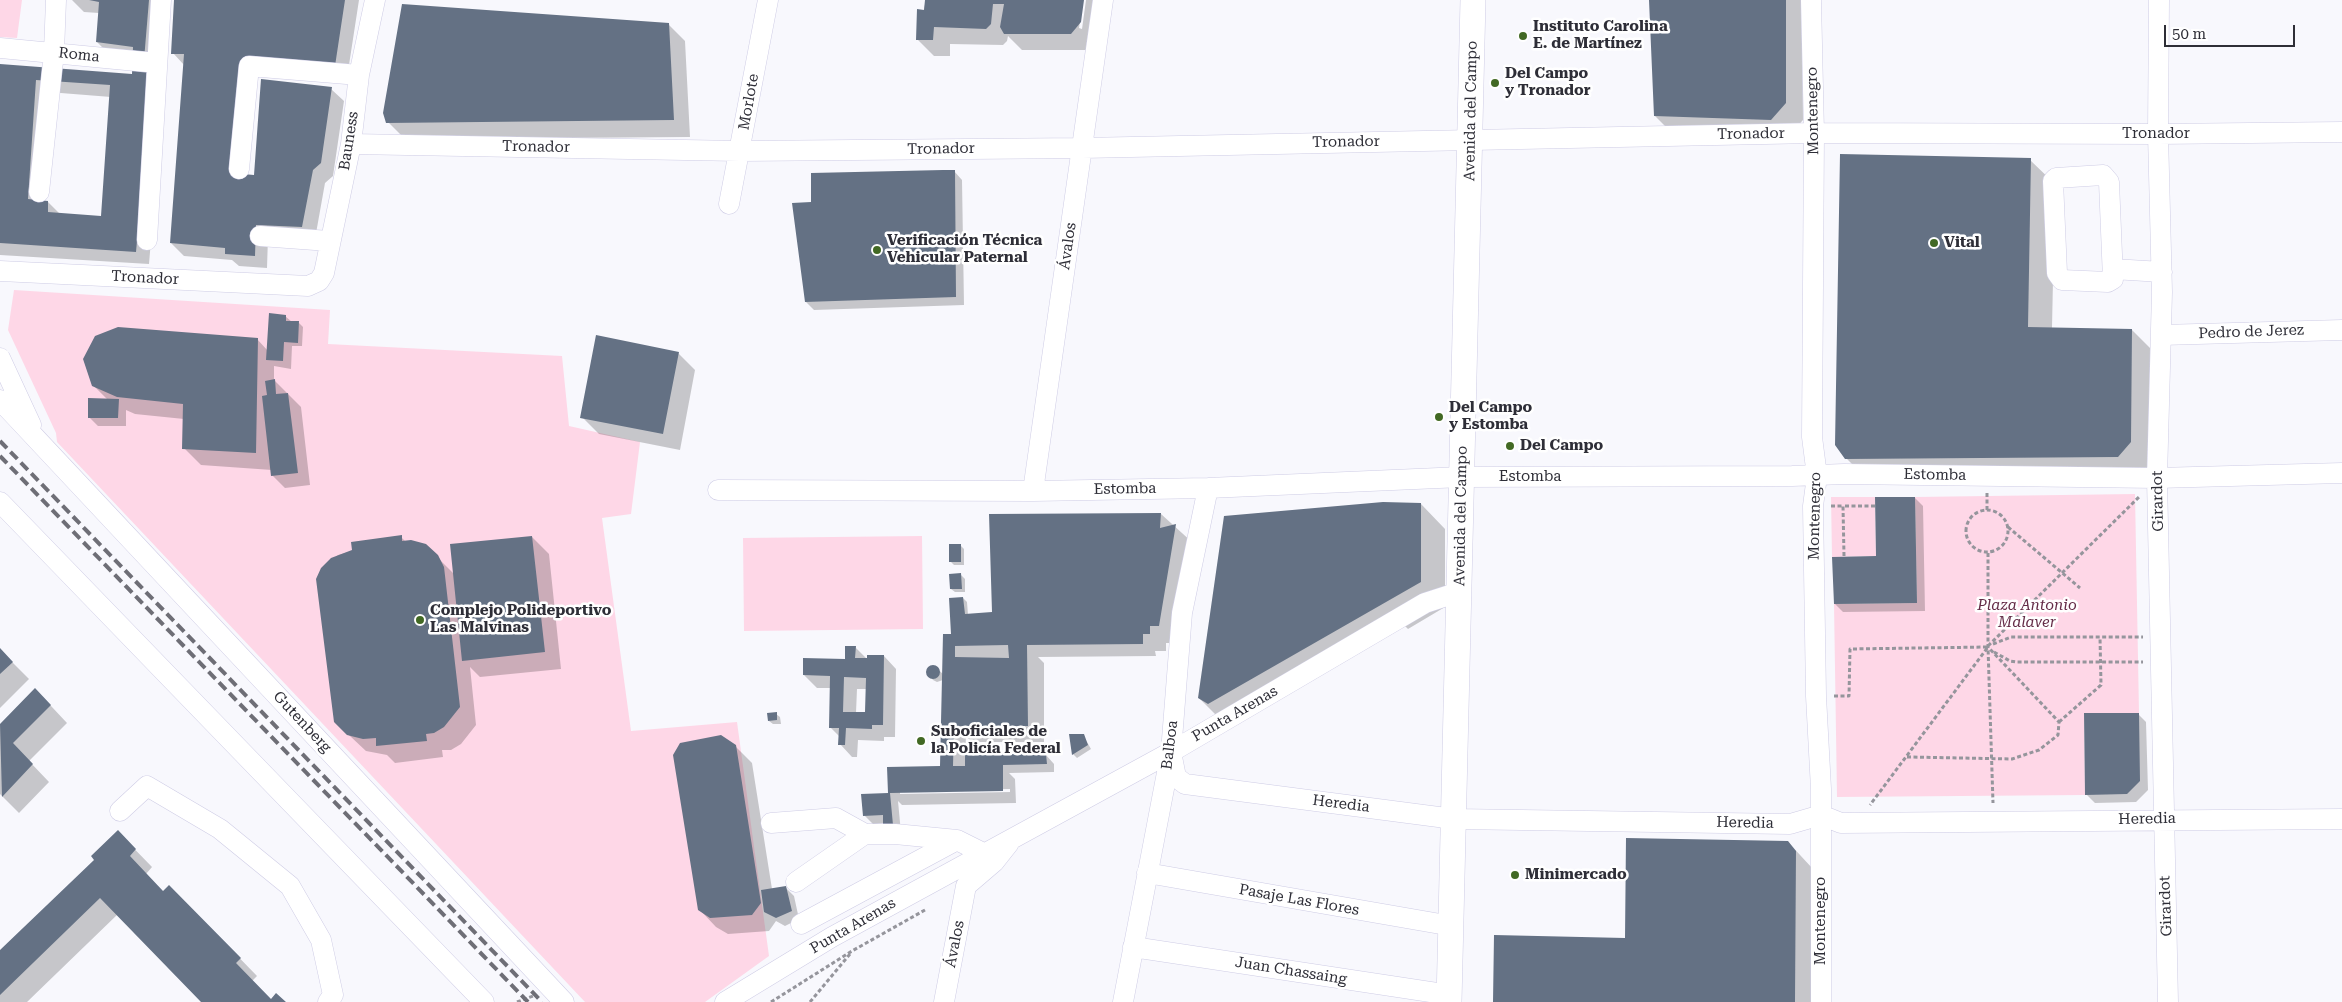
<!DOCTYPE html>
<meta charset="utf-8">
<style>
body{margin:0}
#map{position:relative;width:2342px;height:1002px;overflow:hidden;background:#f8f8fd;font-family:"Roboto Serif",serif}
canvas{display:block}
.scale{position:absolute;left:2164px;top:25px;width:131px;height:22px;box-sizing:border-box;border:2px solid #2e2e37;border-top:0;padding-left:6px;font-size:15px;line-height:18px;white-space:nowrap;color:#2e2e37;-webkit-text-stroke:4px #fff;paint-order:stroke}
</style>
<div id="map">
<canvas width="2342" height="1002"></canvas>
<div class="scale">50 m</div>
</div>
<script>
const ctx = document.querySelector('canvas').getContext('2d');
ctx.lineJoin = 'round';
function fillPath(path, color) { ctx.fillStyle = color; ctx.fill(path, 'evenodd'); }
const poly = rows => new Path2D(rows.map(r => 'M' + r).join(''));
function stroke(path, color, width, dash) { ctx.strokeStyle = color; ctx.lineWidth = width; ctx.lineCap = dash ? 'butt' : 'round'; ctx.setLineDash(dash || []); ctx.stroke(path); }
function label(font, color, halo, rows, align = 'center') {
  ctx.font = font + ' "Roboto Serif",serif'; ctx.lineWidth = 5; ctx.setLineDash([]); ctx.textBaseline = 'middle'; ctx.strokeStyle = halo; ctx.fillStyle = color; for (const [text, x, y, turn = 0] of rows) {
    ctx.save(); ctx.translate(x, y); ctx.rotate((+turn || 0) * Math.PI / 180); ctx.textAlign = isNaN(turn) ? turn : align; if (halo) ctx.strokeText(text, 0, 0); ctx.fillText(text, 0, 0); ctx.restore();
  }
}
const green = poly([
 [0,0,22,0,17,38,0,37],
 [14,290,330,310,328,344,562,356,569,426,640,442,631,514,602,518,631,731,737,722,769,956,705,1002,585,1002,57,442,56,433,8,330],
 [2135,494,2139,713,2084,713,2085,795,1837,797,1834,604,1917,603,1915,497],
 [1831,497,1875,497,1876,556,1832,557],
 [922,536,923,629,744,631,743,538]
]);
const shadow = poly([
 [72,0,162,0,164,86,149,264,0,255,0,65,133,76,134,57,110,55,97,42,99,13,84,12],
 [48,92,111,97,102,218,61,215,48,202,41,201],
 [176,0,359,0,347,78,255,69,246,175,255,176,331,89,344,101,333,176,325,183,315,239,268,237,267,268,239,266,232,260,184,256,171,243,184,65,173,53],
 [926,0,1083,0,1079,28,1082,29,1086,0,1103,0,1088,50,1022,50,1008,36,1007,41,1003,45,950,44,950,56,934,56,917,39],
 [1650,0,1802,0,1803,120,1789,136,1672,133,1655,116],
 [668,24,685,41,690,137,405,139,388,122],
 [2030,160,2055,184,2052,328,2132,330,2157,355,2155,466,2143,481,1871,483,1846,458],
 [954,171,962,180,964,305,814,310,806,302,813,203],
 [285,316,292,322,299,323,303,327,302,346,292,346,291,369,274,366,274,380,301,407,310,485,285,488,272,475,272,470,201,465,184,448,184,419,135,414,126,410,126,426,98,426,89,417,108,400,93,385,257,339,268,351],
 [678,353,695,370,680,450,599,434,582,417],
 [1915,498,1923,506,1925,611,1843,612,1835,604,1877,558],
 [1421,504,1445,529,1445,607,1408,629,1400,621,1216,715,1199,698],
 [1161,514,1193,543,1176,643,1166,643,1166,651,1155,651,1156,656,1038,657,1044,663,1044,742,972,742,966,736,965,756,1046,755,1054,764,1054,772,1009,773,1015,779,1016,803,902,805,898,801,901,833,885,823,873,824,864,815,889,794,888,768,941,768,943,680,937,682,933,680,927,672,930,667,934,666,943,674,963,598,967,602,968,615,993,613],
 [1010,789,1010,792,900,794,900,791],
 [401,537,406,542,425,545,454,574,532,537,549,554,561,669,480,677,470,667,476,725,461,744,451,750,442,750,443,757,395,763,387,755,366,751,335,722,322,569,338,555],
 [960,545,964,549,964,565,954,565,950,561],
 [961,575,965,579,965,592,955,592,951,589],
 [855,647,868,660,884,656,896,669,895,737,884,737,884,741,858,740,857,757,852,757,840,744,840,737,830,727,831,688,817,688,804,675,846,660],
 [857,689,867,689,866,714,856,713],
 [0,650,29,679,0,708],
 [36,690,67,723,29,761,49,782,19,813,0,794,0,726],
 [776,714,780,717,781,724,773,724,769,721],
 [2138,714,2146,722,2148,790,2136,802,2095,803,2086,794],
 [1083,735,1091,749,1077,758,1073,754,1071,736],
 [735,746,752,763,772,889,785,887,794,896,799,919,785,926,776,921,769,931,728,934,716,927,699,909],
 [118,832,152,867,146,874,163,892,186,903,257,976,252,981,271,1000,284,1002,204,1002,118,914,27,1002,0,1002,0,952,96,860],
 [1788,842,1813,869,1811,1002,1494,1002,1627,939]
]);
const building = poly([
 [89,0,149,0,143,72,152,72,136,252,0,243,0,64,132,74,133,47,96,42,99,2],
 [36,80,110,85,101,216,48,212,48,201,28,199],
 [174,0,345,0,335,66,243,57,232,173,254,175,261,79,332,87,321,163,313,170,302,227,256,225,255,256,225,254,225,248,170,243,184,54,171,54],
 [925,0,1084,0,1081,22,1071,34,1004,34,1000,27,1004,4,993,4,991,24,986,29,934,27,933,40,916,40,917,9,924,10],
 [1649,0,1786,0,1786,103,1771,120,1654,116],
 [402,4,669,23,674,120,386,123,383,113],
 [1840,154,2031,158,2028,327,2132,329,2131,442,2118,457,1845,459,1835,445],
 [943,170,955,170,956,297,805,302,792,203,811,202,811,173],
 [269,313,286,315,286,321,299,321,298,343,284,342,283,361,266,360],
 [118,327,258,338,256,453,182,449,183,404,117,397,92,386,83,359,95,336],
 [596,335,679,352,663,434,580,418],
 [275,379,276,394,288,393,298,473,271,476,262,396,267,395,265,381],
 [88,398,119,399,118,418,88,418],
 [1875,497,1915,497,1917,603,1834,604,1832,557,1876,556],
 [1383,502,1421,503,1421,582,1208,704,1198,698,1224,516],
 [1161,513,1160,528,1176,524,1159,626,1150,626,1150,634,1143,634,1143,644,1027,645,1028,726,954,726,953,766,965,766,965,754,1046,754,1047,764,1003,765,1003,791,890,793,893,825,883,825,883,815,863,816,861,794,888,793,887,767,940,766,943,634,951,634,949,598,963,597,965,614,992,612,989,514],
 [1008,645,1009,658,955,657,955,646],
 [402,535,402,541,411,540,426,544,438,555,444,567,460,707,444,727,434,733,426,734,427,741,376,746,376,738,363,739,347,735,334,722,316,579,321,568,331,558,352,550,351,542],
 [532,536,545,652,462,661,450,544],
 [949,544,961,544,961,562,949,562],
 [961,573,962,589,950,589,949,574],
 [845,646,856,646,855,658,867,658,867,655,884,655,883,725,872,725,872,729,846,728,845,745,838,745,839,728,829,728,830,676,803,675,803,658,845,659],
 [844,677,866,678,865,712,843,712],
 [0,648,13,662,0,674],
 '926 672a7 7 0 1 1 14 0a7 7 0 1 1-14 0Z',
 [35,688,51,705,13,743,33,764,2,797,0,724],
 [777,712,777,720,768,721,767,713],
 [2084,713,2139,713,2140,781,2127,794,2085,795],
 [1069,734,1084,734,1088,745,1072,755],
 [721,735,736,745,761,903,752,915,710,918,698,910,673,755,680,743],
 [118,830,136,849,130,856,163,891,169,885,241,958,236,963,271,999,276,993,286,1002,201,1002,100,898,0,995,0,950,94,860,91,856],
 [1626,838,1788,841,1796,851,1795,1002,1493,1002,1494,935,1625,938],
 [786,886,792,911,776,918,764,912,761,890]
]);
const path = poly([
 [1831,506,1843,506],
 '1966 531a21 21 0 1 1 42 0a21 21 0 1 1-42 0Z',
 [1987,510,1987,493],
 [2008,527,2080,588],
 [1988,553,1988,647,1993,803],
 [1844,556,1843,506,1875,506],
 [1993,644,2011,637,2143,637],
 [1988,646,2140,496],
 [1994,652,2010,661,2017,662,2143,662],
 [1834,696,1849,696,1850,649,1988,647,1870,805],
 [2059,722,2101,685,2100,637],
 [1907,757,2012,759,2039,750,2058,735,2059,722,1988,647],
 [517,1002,533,996],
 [771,1002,852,951,925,910],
 [810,1002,850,954]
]);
const minor = poly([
 [1811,0,1814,133,1812,437,1817,476,1813,506,1816,696,1821,789,1821,1002],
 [2159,0,2158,134,2162,292,2157,478,2168,1002],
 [0,48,157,63],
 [351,144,740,151,1082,148,1814,133,2158,134,2342,132],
 [239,169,249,66,359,75],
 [2103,175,2109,182,2113,279,2108,282,2062,280,2057,273,2053,181,2056,178,2103,175],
 [39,192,54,52,56,0],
 [729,204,768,0],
 [260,236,329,241],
 [147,240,161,0],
 [2113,269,2162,272],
 [0,271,308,286,319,281,324,273,351,144,359,75,375,0],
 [2161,335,2342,330],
 [0,358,31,425],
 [0,400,564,1002],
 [718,490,1033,491,1208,488,1462,477,1792,476,1844,474,2157,478,2342,473],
 [1033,491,1103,0],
 [0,502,484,1002],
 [1171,752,1176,777,1185,784,1454,819,1790,824,1821,815,1841,823,2342,819],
 [120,811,147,786,220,829,290,886,321,940,333,995,328,1002],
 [771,823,836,818,865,834,895,834,957,840],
 [1147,873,1452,926],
 [796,882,865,834],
 [801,924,957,840,983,853],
 [1133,947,1450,995],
 [725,1002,832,937,1171,752,1425,603,1459,592],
 [944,1002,966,886,994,862,1009,843],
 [1123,1002,1171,752,1182,613,1208,488]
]);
const major = poly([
 [1449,1002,1473,0]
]);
const rail = poly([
 [0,441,542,1002],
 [0,456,528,1002]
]);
const markers = [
 [1523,36,5,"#426924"],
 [1495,83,5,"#426924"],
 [1934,243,5,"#426924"],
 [877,250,5,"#426924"],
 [1439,417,5,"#426924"],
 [1510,446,5,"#426924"],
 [420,620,5,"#426924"],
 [921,741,5,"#426924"],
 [1515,875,5,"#426924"]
];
const poiNames = [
 ["Instituto Carolina",1533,27],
 ["E. de Martínez",1533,44],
 ["Del Campo",1505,74],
 ["y Tronador",1505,91],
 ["Verificación Técnica",887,241],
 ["Vehicular Paternal",887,258],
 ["Vital",1944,243],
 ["Del Campo",1449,408],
 ["y Estomba",1449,425],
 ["Del Campo",1520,446],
 ["Complejo Polideportivo",430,611],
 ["Las Malvinas",430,628],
 ["Suboficiales de",931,732],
 ["la Policía Federal",931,749],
 ["Minimercado",1525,875]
];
const streetNames = [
 ["Roma",79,55,6],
 ["Morlote",749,102,-80],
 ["Avenida del Campo",1471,111,-89],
 ["Montenegro",1813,111,-91],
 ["Tronador",1751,134,-1],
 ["Tronador",2156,134],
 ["Bauness",349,141,-81],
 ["Tronador",1346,142,-1],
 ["Tronador",536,147,1],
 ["Tronador",941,149,-1],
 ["Ávalos",1068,246,-82],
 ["Tronador",145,278,3],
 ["Pedro de Jerez",2251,332,-2],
 ["Estomba",1935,475,1],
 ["Estomba",1530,477],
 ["Estomba",1125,489,-1],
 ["Girardot",2158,501,-91],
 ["Avenida del Campo",1461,516,-89],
 ["Montenegro",1815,516,-89],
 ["Punta Arenas",1235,714,-30],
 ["Gutenberg",302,722,47],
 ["Balboa",1170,745,-83],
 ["Heredia",1341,804,7],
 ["Heredia",2147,819,-1],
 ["Heredia",1745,823,1],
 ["Pasaje Las Flores",1299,900,10],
 ["Girardot",2166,906,-92],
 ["Montenegro",1821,921,-90],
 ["Punta Arenas",853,926,-30],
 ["Ávalos",955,944,-79],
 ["Juan Chassaing",1291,971,9]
];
const parkNames = [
 ["Plaza Antonio",2027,606],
 ["Malaver",2027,623]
];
fillPath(green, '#fed7e7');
fillPath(shadow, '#0003');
fillPath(building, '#647184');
stroke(minor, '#cecce5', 21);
stroke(major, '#cecce5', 26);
stroke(path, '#95959c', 3, [4, 2.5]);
stroke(minor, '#fff', 20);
stroke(major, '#fff', 25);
stroke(rail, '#6e6e76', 4, [10, 5]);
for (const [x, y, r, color] of markers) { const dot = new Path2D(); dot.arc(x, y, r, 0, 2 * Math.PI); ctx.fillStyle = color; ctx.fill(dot); stroke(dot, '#fff', 2); }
label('bold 15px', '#2e2e37', '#fff', poiNames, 'left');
label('15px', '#2e2e37', '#fff', streetNames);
label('italic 15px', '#642c47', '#fff', parkNames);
</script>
